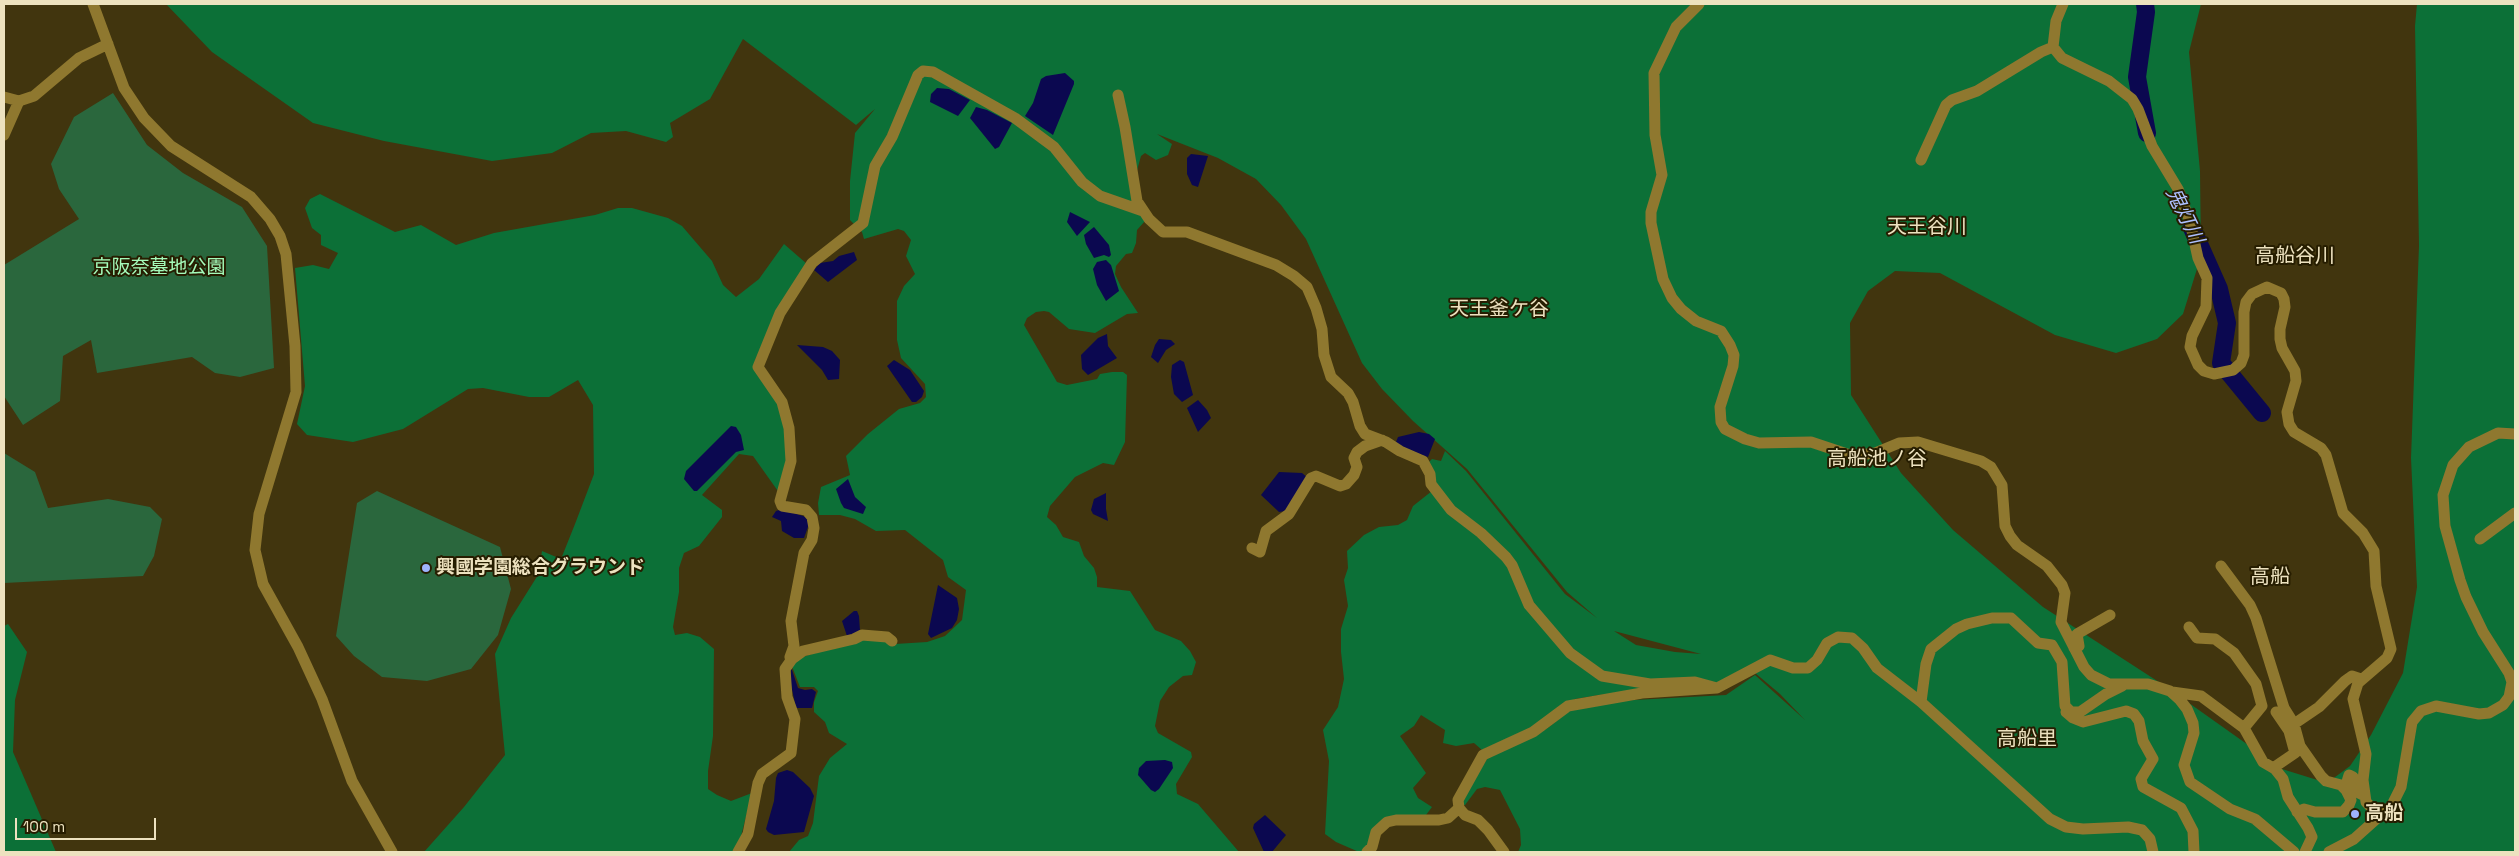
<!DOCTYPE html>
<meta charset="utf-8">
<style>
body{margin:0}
#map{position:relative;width:2519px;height:856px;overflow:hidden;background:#41350e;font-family:"Space Grotesk",sans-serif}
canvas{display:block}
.frame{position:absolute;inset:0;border:5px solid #ede2bf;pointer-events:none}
.scale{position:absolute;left:15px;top:818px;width:141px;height:22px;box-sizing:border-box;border:2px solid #ede2bf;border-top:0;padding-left:6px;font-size:15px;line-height:18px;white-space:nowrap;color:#ede2bf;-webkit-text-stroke:4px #261d00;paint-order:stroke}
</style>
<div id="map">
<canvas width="2519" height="856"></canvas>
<div class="frame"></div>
<div class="scale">100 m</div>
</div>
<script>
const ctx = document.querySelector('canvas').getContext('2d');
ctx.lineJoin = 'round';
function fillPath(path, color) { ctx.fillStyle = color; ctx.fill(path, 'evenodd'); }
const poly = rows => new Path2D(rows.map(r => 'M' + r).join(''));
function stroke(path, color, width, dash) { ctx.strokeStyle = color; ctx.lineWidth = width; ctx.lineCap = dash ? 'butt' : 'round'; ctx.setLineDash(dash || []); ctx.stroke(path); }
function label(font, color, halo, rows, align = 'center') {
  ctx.font = font + ' "Space Grotesk","Noto Sans JP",sans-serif'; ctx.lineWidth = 4; ctx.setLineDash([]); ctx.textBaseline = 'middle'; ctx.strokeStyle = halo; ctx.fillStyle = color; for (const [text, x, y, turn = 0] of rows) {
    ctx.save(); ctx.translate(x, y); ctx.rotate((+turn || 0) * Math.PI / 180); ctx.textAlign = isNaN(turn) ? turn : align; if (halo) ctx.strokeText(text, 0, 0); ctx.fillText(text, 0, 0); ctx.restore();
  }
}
const green = poly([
 [113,93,147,145,183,173,242,207,267,246,274,368,240,377,215,373,192,357,97,373,91,340,63,356,60,401,23,425,4,396,4,265,79,219,59,189,51,164,74,117],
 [4,453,35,472,48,508,108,499,150,507,162,519,154,556,143,576,4,583],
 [377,491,500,547,511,589,498,635,471,669,427,681,382,677,354,656,336,636,357,503]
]);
const forest = poly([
 [166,4,2201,4,2189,52,2200,171,2201,256,2183,314,2157,339,2116,353,2055,335,1940,273,1895,271,1868,291,1850,323,1851,395,1901,473,1953,530,2043,607,2165,686,2282,769,2327,783,2350,766,2371,735,2403,673,2417,587,2411,458,2419,246,2415,26,2417,4,2515,4,2515,852,1518,852,1521,845,1520,829,1500,790,1485,787,1477,789,1465,805,1462,805,1463,799,1490,754,1531,738,1549,727,1570,710,1598,702,1726,695,1755,675,1805,720,1780,694,1748,667,1718,685,1599,695,1575,699,1535,726,1482,750,1474,743,1456,746,1443,743,1445,730,1421,715,1414,726,1400,736,1426,773,1413,788,1418,798,1432,807,1426,815,1397,816,1365,851,1359,852,1336,842,1325,834,1329,761,1323,730,1338,707,1344,679,1341,652,1341,629,1348,606,1344,580,1348,568,1347,551,1364,535,1379,527,1398,525,1407,520,1413,506,1432,491,1428,463,1432,459,1441,461,1445,451,1466,471,1565,594,1597,618,1567,592,1467,469,1413,421,1382,389,1362,363,1306,239,1281,205,1256,179,1218,158,1157,134,1172,144,1168,155,1156,160,1145,153,1141,156,1136,174,1145,221,1137,230,1136,243,1132,253,1126,254,1116,266,1115,274,1121,287,1138,313,1127,314,1095,333,1069,329,1049,312,1044,311,1036,312,1027,318,1024,325,1057,382,1067,385,1097,379,1100,374,1112,372,1123,372,1127,375,1125,442,1114,465,1103,463,1075,477,1050,506,1047,517,1056,525,1063,537,1079,542,1084,556,1094,568,1097,577,1097,587,1130,591,1155,630,1181,641,1190,651,1196,662,1192,675,1183,676,1169,687,1160,701,1155,726,1158,733,1191,752,1192,757,1176,784,1177,794,1198,804,1239,852,789,852,799,840,808,836,813,823,819,776,830,758,847,744,829,733,825,722,814,712,814,702,818,691,814,687,800,687,791,664,797,659,861,637,895,644,927,642,945,636,962,620,966,590,948,577,943,560,905,530,876,531,855,519,840,515,819,515,818,503,821,487,850,475,846,456,868,434,899,409,920,403,926,397,925,384,901,358,897,340,897,301,904,286,915,274,906,256,911,240,904,231,898,229,864,239,862,232,850,220,850,181,855,133,875,109,856,125,743,39,710,99,670,123,673,137,666,142,626,131,591,133,552,153,492,161,384,141,313,123,212,52],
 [1614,631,1701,654,1675,652,1636,645],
 [320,194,395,232,421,225,456,245,494,233,595,215,618,208,632,208,668,218,682,226,712,261,723,285,736,297,759,279,784,244,807,264,755,360,779,403,786,428,787,463,780,494,753,456,739,454,702,495,722,510,722,517,699,546,684,553,679,568,679,592,673,627,675,635,687,633,700,637,714,649,713,736,708,771,708,789,717,795,731,801,752,793,738,848,733,852,424,852,464,807,505,755,495,654,511,618,538,575,542,551,561,559,575,524,594,474,593,405,578,380,549,397,529,397,483,388,468,389,403,429,353,442,307,435,297,424,305,386,295,268,313,265,329,269,338,253,321,245,321,235,312,228,305,208,310,199],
 [8,624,27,652,15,700,13,752,56,852,4,852,4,626]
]);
const water = poly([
 [1065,73,1074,81,1074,84,1053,135,1025,116,1033,103,1041,79,1046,76],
 [937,88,949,89,970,100,958,116,930,102,931,94],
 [976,107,987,110,1012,123,999,147,995,149,970,118],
 [1191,154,1208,156,1198,187,1192,185,1187,174,1187,158],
 [1070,212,1090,222,1077,236,1067,222],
 [1094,227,1109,245,1111,255,1109,257,1104,255,1094,258,1086,244,1084,235],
 [854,252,857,260,828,282,814,270,820,263,833,261,839,256],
 [1106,260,1111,265,1119,291,1106,301,1097,285,1093,269,1097,262],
 [1107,334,1108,346,1117,358,1088,375,1082,369,1081,355,1098,338],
 [1159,339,1171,340,1175,344,1166,350,1158,363,1151,357,1155,345],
 [797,345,823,347,832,351,840,360,839,379,828,380,822,370],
 [894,360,910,370,924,391,922,397,916,402,912,402,887,366],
 [1180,360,1184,362,1193,395,1182,402,1174,394,1171,377,1172,365],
 [1198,400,1207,410,1211,418,1198,432,1187,408],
 [731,426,736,427,741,435,744,450,736,452,697,491,694,491,684,479,686,471],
 [1419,432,1429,434,1435,439,1428,457,1406,450,1396,442,1398,437],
 [1279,472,1302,473,1308,478,1285,511,1279,512,1261,495],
 [848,479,855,497,866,507,863,514,844,508,841,503,836,489],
 [1106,493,1106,509,1108,521,1093,514,1091,510,1094,499],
 [782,509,806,517,809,524,804,538,794,538,782,531,781,521,772,517,776,511],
 [938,585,957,598,959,609,957,620,952,628,931,638,928,634],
 [854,611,857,611,859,616,860,631,847,636,842,621],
 [791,667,798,688,805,690,812,689,816,692,812,708,796,708,791,685],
 [1165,760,1172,762,1173,768,1159,789,1155,792,1151,790,1138,775,1139,768,1146,761],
 [787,770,793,772,810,788,814,796,804,832,774,835,768,832,766,829,774,801,776,778,778,773],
 [1265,815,1286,835,1272,852,1264,852,1253,828,1254,824]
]);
const river = poly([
 [2145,4,2146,12,2137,77,2147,133],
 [2192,228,2219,289,2227,323,2221,363,2262,413]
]);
const minor = poly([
 [93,4,124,88,144,118,171,146,251,197,270,219,280,236,286,254,295,346,296,392,259,514,255,550,263,584,298,647,322,699,352,781,392,852],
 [1699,4,1676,27,1654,73,1655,135,1662,175,1651,212,1651,223,1663,279,1672,298,1681,309,1696,321,1721,331,1730,345,1734,355,1733,366,1720,407,1721,422,1725,429,1745,439,1759,443,1811,442,1853,456,1875,453,1899,443,1918,442,1981,461,1991,467,2002,485,2005,526,2010,536,2017,545,2047,566,2062,585,2065,593,2061,622,2084,667,2091,675,2109,684,2148,684,2170,691,2180,700,2187,709,2193,723,2194,733,2184,765,2190,782,2230,809,2255,819,2294,852],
 [2063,4,2056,21,2053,47,2062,58,2109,81,2132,99,2138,109,2152,146,2178,189,2190,222,2198,258,2207,278,2206,307,2192,336,2190,347,2198,365,2204,371,2214,374,2233,370,2241,363,2244,355,2244,312,2246,302,2252,294,2267,287,2281,293,2284,299,2285,307,2280,329,2280,339,2282,348,2295,371,2296,381,2287,412,2289,424,2294,432,2321,448,2326,455,2343,513,2363,533,2374,551,2376,586,2391,649,2387,658,2358,683,2353,699,2366,754,2363,780,2366,802,2376,812,2385,811],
 [1118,95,1125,127,1137,201,1149,219,1163,232,1187,232,1276,265,1294,276,1307,287,1316,308,1322,329,1324,355,1331,377,1348,393,1353,402,1360,426,1365,434,1386,442,1400,451,1423,461,1430,474,1431,484,1451,510,1481,533,1506,557,1512,565,1529,605,1570,653,1602,676,1650,684,1695,682,1717,688],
 [4,97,19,101,34,96,79,58,108,44],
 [4,135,19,101],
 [1921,160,1946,105,1952,100,1977,91,2041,52,2053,47],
 [2480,539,2515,513],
 [1252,548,1260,552,1266,531,1289,514,1311,478,1316,476,1340,486,1346,484,1354,475,1357,467,1354,458,1357,452,1365,446,1382,440],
 [2221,566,2250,605,2256,618,2284,708,2294,724,2300,746,2321,776,2326,781,2341,785,2346,790,2351,800,2349,805,2343,812,2315,812,2304,809,2297,812],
 [2189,627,2197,638,2215,639,2234,653,2256,684,2262,706,2244,728],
 [2074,648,2079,646,2077,634,2110,615],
 [792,659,790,657,794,646,791,621,804,553,812,540,814,528,812,517,806,510,782,506,780,501,791,461,789,428,782,402,758,367,780,313,812,263,863,223,875,166,892,137,918,75,923,71,933,72,1015,118,1054,147,1082,182,1100,196,1143,211],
 [2172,692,2201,696,2244,728,2263,762,2275,769,2283,779,2288,797,2308,828,2312,837,2305,852],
 [1921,702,1926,664,1931,649,1956,629,1967,624,1992,618,2011,618,2038,643,2052,645,2062,662,2065,706,2071,712,2080,712,2106,694,2122,686],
 [2066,712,2073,718,2083,722,2126,711,2134,714,2139,721,2143,741,2153,759,2141,779,2143,787,2181,808,2193,831,2194,852],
 [2294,724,2319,707,2345,681,2352,676,2361,679],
 [2273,768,2295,753,2289,731,2276,712],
 [2345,788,2349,775,2353,777,2353,786,2357,792,2365,796],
 [738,852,748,834,758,783,762,774,791,753,795,719,787,697,785,669,792,659,803,651,854,639,862,635,887,637,892,641],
 [1367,852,1372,847,1376,832,1387,822,1396,820,1439,820,1448,818,1459,808],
 [1504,852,1488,830,1478,820,1465,815,1459,808,1458,800,1483,755,1533,732,1568,706,1642,693,1717,688,1770,660,1793,668,1808,668,1817,660,1827,643,1838,637,1852,638,1863,648,1877,668,1921,702,2050,819,2066,827,2083,829,2128,827,2142,830,2150,839,2153,852],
 [2329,852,2354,839,2392,805,2401,787,2412,722,2421,711,2436,706,2479,714,2489,713,2503,705,2509,697,2512,682,2509,673,2483,632,2466,597,2460,580,2445,526,2443,495,2453,465,2469,447,2498,433,2515,434]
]);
const markers = [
 [426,568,5,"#9eb3fd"],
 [2355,814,5,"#9eb3fd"]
];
const parkNames = [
 ["京阪奈墓地公園",159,268]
];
const poiNames = [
 ["興國学園総合グラウンド",436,568],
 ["高船",2365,814]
];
const waterNames = [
 ["鬼灯川",2184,216,64]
];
const neighbourhoodNames = [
 ["天王谷川",1927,228],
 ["高船谷川",2295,257],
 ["天王釜ケ谷",1499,310],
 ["高船池ノ谷",1877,460],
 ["高船",2270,578],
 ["高船里",2027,740]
];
fillPath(green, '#2a673d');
fillPath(forest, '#0c7037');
fillPath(water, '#0b0850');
stroke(river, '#0b0850', 18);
stroke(minor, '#8f782f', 11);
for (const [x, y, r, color] of markers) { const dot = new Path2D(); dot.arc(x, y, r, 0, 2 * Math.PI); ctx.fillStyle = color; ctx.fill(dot); stroke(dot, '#261d00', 2); }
label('19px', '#a4fbba', '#261d00', parkNames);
label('bold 19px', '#ede2bf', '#261d00', poiNames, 'left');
label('italic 20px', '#adbffe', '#261d00', waterNames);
label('20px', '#ede2bf', '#261d00', neighbourhoodNames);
</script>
